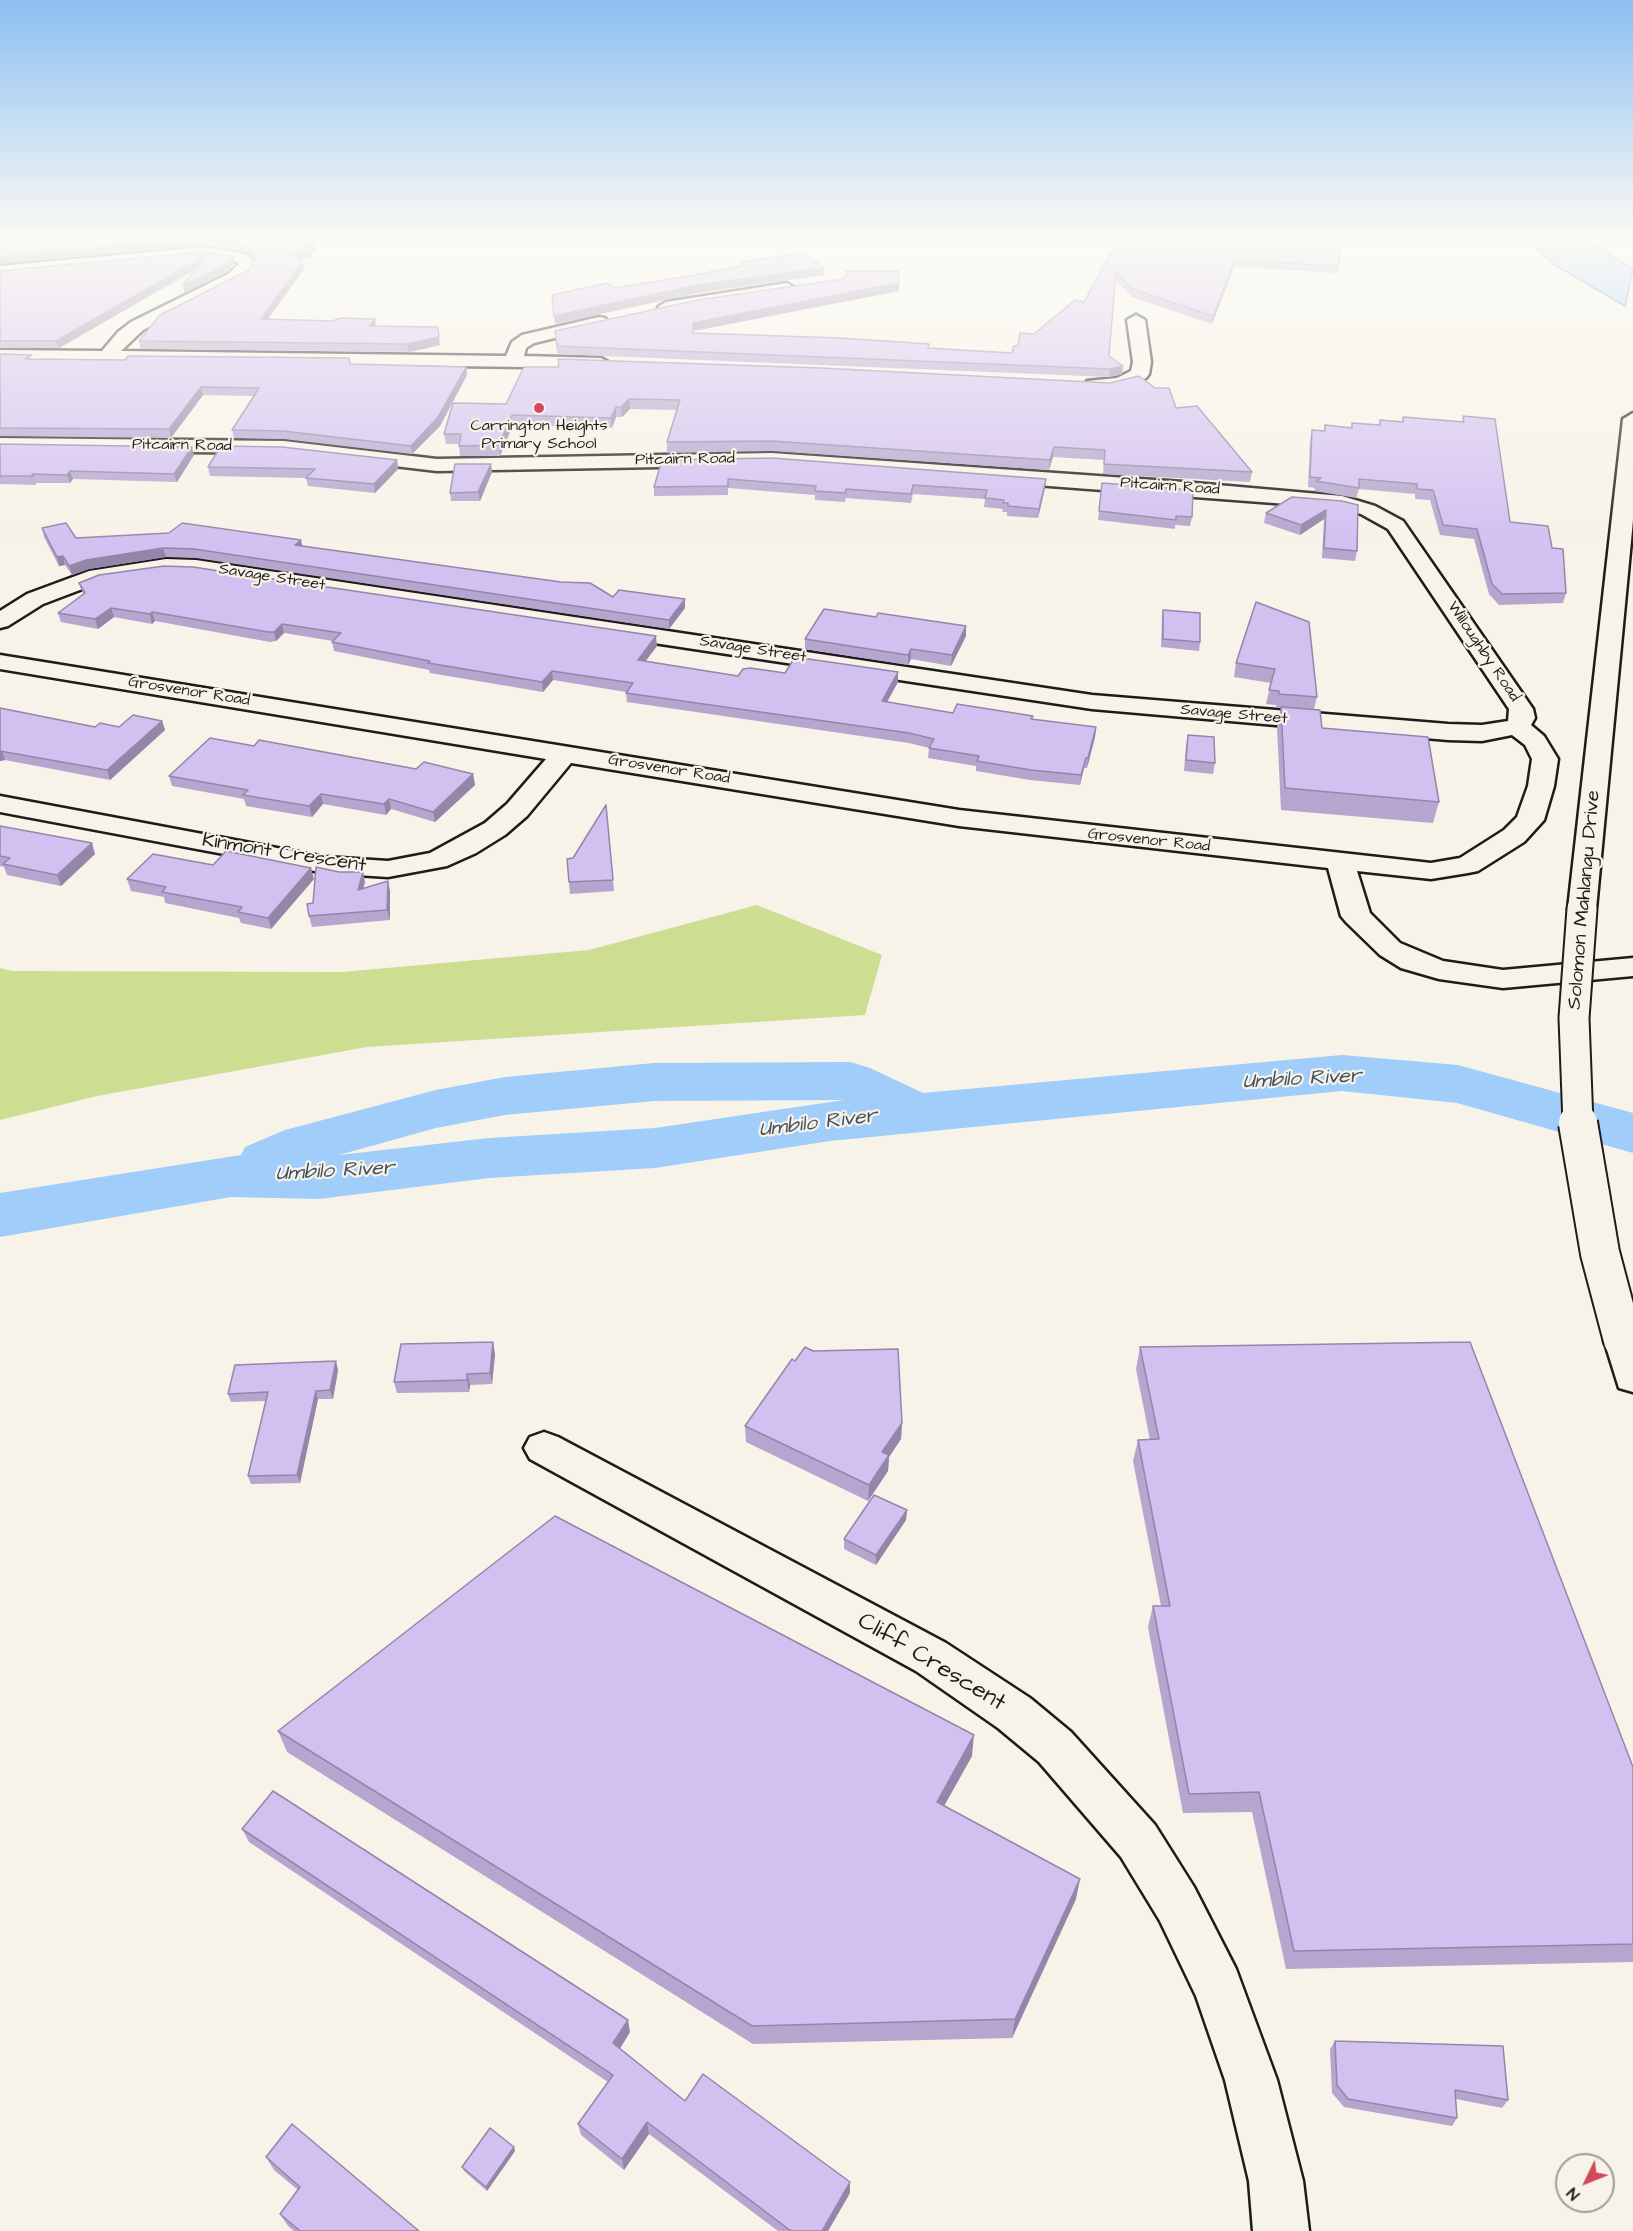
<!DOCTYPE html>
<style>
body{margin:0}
#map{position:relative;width:1633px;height:2231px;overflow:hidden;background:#f7f3e8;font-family:"Architects Daughter",sans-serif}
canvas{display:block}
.north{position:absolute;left:1555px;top:2153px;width:60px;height:60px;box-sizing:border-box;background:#f7f3e8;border:2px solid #9f9d96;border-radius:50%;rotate:227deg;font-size:16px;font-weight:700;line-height:24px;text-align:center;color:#1c1c1c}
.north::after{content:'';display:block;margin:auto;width:21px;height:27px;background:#d1495b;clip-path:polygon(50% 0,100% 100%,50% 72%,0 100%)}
</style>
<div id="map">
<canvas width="1633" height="2231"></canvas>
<div class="north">N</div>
</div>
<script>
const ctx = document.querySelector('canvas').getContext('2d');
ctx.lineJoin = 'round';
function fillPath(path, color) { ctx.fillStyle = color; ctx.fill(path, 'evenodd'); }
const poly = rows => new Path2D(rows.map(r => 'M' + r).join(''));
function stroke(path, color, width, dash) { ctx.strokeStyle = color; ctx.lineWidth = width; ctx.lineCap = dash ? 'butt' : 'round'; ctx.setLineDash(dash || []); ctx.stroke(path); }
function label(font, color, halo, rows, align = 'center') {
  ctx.font = font + ' "Architects Daughter",sans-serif'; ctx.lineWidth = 4.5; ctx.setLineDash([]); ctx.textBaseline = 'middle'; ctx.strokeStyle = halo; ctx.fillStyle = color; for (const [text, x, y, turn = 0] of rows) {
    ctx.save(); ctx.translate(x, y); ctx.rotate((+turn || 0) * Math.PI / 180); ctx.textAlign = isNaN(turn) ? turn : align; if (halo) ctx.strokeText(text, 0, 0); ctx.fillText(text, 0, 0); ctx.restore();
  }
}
const green = poly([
 [757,905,882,955,865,1015,367,1047,97,1096,0,1120,0,968,12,971,342,972,589,950]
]);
const water = poly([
 [1522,234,1579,234,1633,269,1625,306,1553,264,1522,234]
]);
const river = poly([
 [1342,1055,1458,1065,1633,1113,1633,1153,1457,1103,1342,1091,830,1141,655,1168,489,1178,319,1199,231,1197,0,1237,0,1193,241,1155,245,1147,285,1130,436,1090,505,1077,654,1063,850,1062,870,1068,923,1093,1342,1055],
 [844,1100,655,1128,489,1138,339,1155,436,1128,505,1115,654,1101,844,1100]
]);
const minor = poly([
 [203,247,246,254,256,263,249,275,143,330,121,351,506,356,512,342,522,335,599,317,605,318,608,322,605,326,534,343,526,348,524,356,601,358,610,363,601,368,0,360,0,350,102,351,118,332,131,322,228,274,239,264,235,261,203,257,0,276,0,266,203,247],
 [787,283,795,288,793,291,666,312,658,307,666,302,787,283],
 [1136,315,1145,320,1151,362,1149,374,1146,378,1120,389,1087,389,1085,385,1087,381,1117,378,1131,371,1133,362,1127,320,1136,315],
 [0,438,284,441,437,459,772,453,1183,482,1342,496,1375,506,1403,521,1533,709,1535,718,1531,725,1544,736,1558,759,1554,786,1544,820,1524,842,1478,871,1468,873,1431,879,1357,871,1370,913,1400,943,1443,961,1503,970,1633,958,1633,976,1503,988,1439,979,1401,968,1380,955,1346,922,1341,916,1328,868,959,826,571,763,527,816,505,835,476,853,447,866,388,877,325,873,0,812,0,796,325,857,388,861,430,853,485,823,507,804,546,759,0,669,0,655,959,810,1431,863,1460,858,1504,830,1517,817,1528,786,1532,759,1525,745,1512,735,1482,741,1448,740,1092,709,196,574,166,573,101,582,43,604,8,626,0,628,0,611,27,594,89,571,166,559,196,560,1092,695,1448,724,1482,725,1508,721,1509,709,1388,529,1361,514,1340,508,772,465,437,471,284,453,0,450,0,438],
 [544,1432,558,1437,946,1643,1030,1698,1071,1732,1155,1825,1194,1887,1236,1969,1277,2080,1303,2181,1309,2231,1253,2231,1249,2181,1225,2080,1196,1996,1160,1921,1121,1857,1039,1762,998,1728,916,1671,530,1459,524,1448,530,1437,544,1432]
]);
const highway = poly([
 [1633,413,1633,520,1596,909,1592,915,1582,918,1572,915,1568,909,1623,419,1633,413],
 [1623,1325,1633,1329,1633,1392,1619,1388,1604,1340,1610,1330,1623,1325]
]);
const highwayBridgeFar1 = poly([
 [1578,1124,1574,1018,1582,909]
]);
const highwayBridge = poly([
 [1578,1123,1600,1253,1623,1340]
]);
const wall = poly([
 [0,234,306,234,303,236,315,244,317,251,311,252,312,257,300,260,304,269,268,319,376,326,440,345,409,352,141,349,139,341,249,270,255,259,246,252,203,245],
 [1121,234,1339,266,1338,273,1234,267,1212,324,1132,297,1115,280,1109,356,1123,366,1122,374,1109,377,557,354,555,331,843,279,846,276,846,271,899,291,693,331,693,333,1012,353,1018,346,1034,334,1084,302],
 [234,263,227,272,185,293,183,285,196,269,59,348,0,348,0,271],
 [0,354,33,359,125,360,349,358,350,364,466,367,467,375,440,426,412,454,284,439,234,438,232,430,254,396,203,395,171,438,0,436],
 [524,367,1176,408,1252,472,1250,482,1103,474,1104,460,1053,457,1049,470,772,451,667,453,667,442,677,410,630,409,622,417,616,417,612,428,513,425,500,456,460,456,459,444,446,444,444,434,506,404],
 [1463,416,1510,522,1552,548,1566,593,1563,603,1499,605,1489,594,1474,539,1440,535,1430,500,1415,499,1415,494,1359,489,1356,498,1314,491,1315,488,1308,487,1310,440,1312,430,1324,431,1325,425,1351,428,1352,423,1379,425,1380,420,1402,422,1403,417,1462,422],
 [0,444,194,455,177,482,73,479,70,483,36,483,36,485,0,484],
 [397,460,398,469,375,493,308,486,306,478,210,476,208,467],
 [662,460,1045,488,1038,518,1007,516,1007,512,1002,512,1003,509,984,507,985,499,913,494,911,503,846,498,845,502,815,500,815,495,728,488,728,495,654,496,654,487],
 [491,464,492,472,480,501,451,501,450,493],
 [1102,483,1192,517,1190,526,1175,525,1175,529,1098,520],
 [1342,501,1357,551,1355,561,1322,558,1324,519,1300,535,1264,523,1266,513],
 [42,528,76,538,303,546,685,608,669,629,196,558,166,557,89,569,72,575,65,565,59,566,44,537],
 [79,583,657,646,645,661,738,676,785,673,898,682,887,702,953,713,1033,716,1032,719,1096,727,1095,737,1087,768,1084,768,1080,785,1030,780,976,771,976,766,928,758,929,748,909,743,627,702,626,692,553,680,543,692,430,673,429,670,334,651,332,642,333,641,284,633,276,641,270,642,155,621,152,624,114,617,98,629,61,622,58,613,83,594],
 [1256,602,1317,697,1314,709,1322,728,1439,802,1433,823,1281,810,1277,727,1281,708,1276,708,1276,705,1266,704,1271,683,1234,677,1236,663],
 [1163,610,1200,642,1199,651,1161,647,1162,619],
 [876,617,966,626,966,636,951,666,911,659,908,665,805,649,805,639],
 [0,708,95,727,119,727,162,721,165,730,110,780,5,760,0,761],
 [1188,735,1215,763,1213,774,1184,771,1186,746],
 [254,746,416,769,473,774,475,785,435,822,391,809,386,815,323,804,312,817,246,806,244,799,172,786,169,776],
 [606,805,614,891,570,894,569,882,573,858],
 [0,826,95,854,61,886,7,875,4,867,0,866],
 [213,865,314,879,271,929,241,923,239,918,165,903,164,897,131,891,127,879],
 [365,882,363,888,390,891,390,920,312,927,309,916,313,903],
 [1140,1347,1633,1767,1633,1962,1286,1969,1252,1812,1183,1813,1148,1627,1153,1606,1161,1606,1133,1461,1138,1440,1150,1440,1136,1369],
 [495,1354,492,1384,470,1385,469,1392,397,1393,394,1382],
 [338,1370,333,1399,318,1399,300,1483,251,1484,248,1476,266,1401,231,1402,228,1394],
 [902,1423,901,1439,889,1457,888,1471,868,1501,746,1442,745,1426],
 [907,1510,906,1520,876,1565,844,1549,844,1539],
 [278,1731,972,1756,944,1806,1076,1899,1012,2038,753,2044,287,1752],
 [242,1829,630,2032,620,2048,685,2101,850,2193,828,2231,778,2231,649,2134,624,2170,581,2135,578,2124,608,2082,249,1842],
 [1335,2041,1508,2100,1502,2108,1456,2099,1457,2118,1452,2126,1344,2107,1332,2093,1330,2049],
 [515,2151,487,2191,464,2171,462,2167],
 [266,2157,419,2231,294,2231,288,2226,280,2214,298,2190,274,2170]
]);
const shadedWall = poly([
 [201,238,203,245,0,264,0,257],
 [315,244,317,251,311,252,312,257,293,261,291,254,305,246],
 [208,254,209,262,59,348,56,341],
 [233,256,234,263,227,272,185,293,183,285],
 [1235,260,1234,267,1212,324,1213,316],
 [302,262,304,269,262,327,261,319],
 [824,268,824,275,698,293,555,324,554,316,697,285],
 [899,283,899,291,693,331,693,323],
 [375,319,376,326,369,326],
 [438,327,440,345,409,352,407,344],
 [1123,366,1122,374,1109,377,1110,369],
 [466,367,467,375,440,426,412,454,411,446],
 [201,387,203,395,171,438,169,429],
 [629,399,630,409,622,417,621,407],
 [616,407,616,417,612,428,611,418],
 [512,415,513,425,500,456,499,445],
 [192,447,194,455,177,482,174,474],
 [1054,447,1053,457,1049,470,1050,460],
 [397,460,398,469,375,493,374,484],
 [491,464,492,472,480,501,478,492],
 [70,471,73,479,70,483,67,475],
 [1046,479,1045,488,1038,518,1039,509],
 [1326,510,1324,519,1300,535,1301,525],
 [301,540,303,549,295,545],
 [163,548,166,557,89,569,72,575,69,566,86,560],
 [63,556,65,565,59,566,57,557],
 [685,599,685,608,669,629,669,620],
 [111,608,114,617,98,629,95,619],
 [152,612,155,621,152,624,150,614],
 [282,624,284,633,276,641,274,632],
 [966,626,966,636,951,666,952,655],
 [656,636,657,646,639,670,638,660],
 [911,649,911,659,908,665,908,655],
 [552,671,553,680,543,692,542,682],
 [898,672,898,682,882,711,882,701],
 [162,721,165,730,110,780,107,770],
 [1096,727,1095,737,1087,768,1088,758],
 [0,751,2,751,5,760,0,761],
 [1086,758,1084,768,1080,785,1081,775],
 [473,774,475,785,435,822,433,812],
 [321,794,323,804,312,817,309,806],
 [389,799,391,809,386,815,384,804],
 [92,843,95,854,61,886,57,875],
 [311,868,314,879,271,929,268,918],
 [363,872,365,882,360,900,358,890],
 [388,881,390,891,390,920,387,910],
 [493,1342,495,1354,492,1384,490,1373],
 [336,1361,338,1370,333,1399,330,1390],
 [467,1374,470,1385,469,1392,467,1380],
 [316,1391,318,1399,300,1483,297,1475],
 [902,1423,901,1439,889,1457,888,1471,868,1501,869,1485,882,1452],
 [907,1510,906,1520,876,1565,876,1555],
 [974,1735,972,1756,935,1822,937,1802],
 [1080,1879,1076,1899,1012,2038,1015,2019],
 [628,2020,630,2032,616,2055,613,2043],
 [647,2122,649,2134,624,2170,622,2159],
 [514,2147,515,2151,487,2191,486,2187],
 [850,2182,850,2193,828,2231,822,2231]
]);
const building = poly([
 [0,234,300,234,315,244,305,246,310,250,291,254,302,262,261,319,333,321,340,318,375,319,369,326,438,327,439,337,407,344,139,341,160,315,249,270,257,255,245,245,201,238,0,257,0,234],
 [1121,234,1340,234,1339,266,1235,260,1213,316,1133,289,1116,272,1109,356,1123,366,1110,369,557,346,555,331,698,300,843,279,847,275,846,271,898,271,899,283,693,323,693,333,840,338,929,344,928,348,1012,353,1014,346,1018,346,1020,333,1034,334,1075,300,1084,302,1121,234],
 [201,252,233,256,225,265,183,285,208,254,56,341,0,341,0,271,201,252],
 [804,253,824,268,697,285,554,316,552,295,607,283,615,288,695,275,744,265,740,262,804,253],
 [0,354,32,355,25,359,125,360,128,356,349,358,350,364,466,367,438,417,411,446,283,431,232,430,259,388,201,387,169,429,0,428,0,354],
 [558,359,821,368,1110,383,1139,376,1155,388,1169,388,1176,408,1197,406,1252,472,1104,464,1105,450,1054,447,1050,460,772,441,667,442,680,400,629,399,621,407,616,407,611,418,512,415,499,445,459,446,461,434,444,434,453,403,506,404,524,367,559,367,558,359],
 [1463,416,1495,419,1510,522,1548,526,1552,548,1563,549,1566,593,1502,594,1492,584,1477,529,1443,525,1433,490,1417,489,1417,484,1359,479,1359,488,1316,481,1321,478,1310,477,1312,430,1325,431,1325,425,1352,428,1352,423,1380,425,1380,420,1403,422,1403,417,1464,422,1463,416],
 [0,444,192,447,174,474,70,471,67,475,32,474,34,476,0,476,0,444],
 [221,446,282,447,397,460,374,484,306,478,315,469,208,467,221,446],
 [772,458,1046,479,1039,509,1008,506,1008,503,1003,503,1004,500,985,498,987,490,913,485,911,494,846,489,845,493,815,491,816,486,728,479,728,486,654,487,662,460,772,458],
 [455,464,491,464,478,492,450,493,455,464],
 [1102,483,1193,490,1192,517,1176,516,1176,520,1099,511,1102,483],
 [1292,497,1342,501,1358,505,1357,551,1324,548,1326,510,1301,525,1266,513,1292,497],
 [66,523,76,538,169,533,182,523,301,540,295,545,561,582,590,583,613,597,619,590,685,599,669,620,194,549,163,548,86,560,69,566,63,556,57,557,42,528,66,523],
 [164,566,193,567,656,636,638,660,738,676,743,669,750,668,785,673,795,657,898,672,882,701,953,713,957,704,1033,716,1031,719,1096,727,1088,758,1086,758,1081,775,1031,770,977,761,979,756,929,748,934,739,909,733,626,693,633,683,552,671,542,682,428,663,430,661,332,642,341,633,282,624,274,632,268,632,152,612,150,614,111,608,95,619,58,613,85,593,79,583,99,575,164,566],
 [1256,602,1309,622,1317,697,1279,694,1279,691,1269,690,1275,669,1236,663,1256,602],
 [824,609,876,617,878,613,966,626,952,655,911,649,908,655,805,639,824,609],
 [1163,610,1200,613,1200,642,1163,639,1163,610],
 [1281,707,1320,710,1322,728,1428,737,1439,802,1285,788,1281,707],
 [0,708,95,727,100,723,119,727,133,715,162,721,107,770,0,751,0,708],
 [1188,735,1214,737,1215,763,1186,760,1188,735],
 [210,738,254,746,259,740,416,769,424,762,473,774,433,812,389,799,384,804,321,794,309,806,243,795,248,790,169,776,210,738],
 [606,805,613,880,569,882,567,859,573,858,606,805],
 [0,826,92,843,57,875,3,864,10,858,0,856,0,826],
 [226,851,311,868,268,918,238,912,242,907,162,892,166,887,127,879,153,854,213,865,226,851],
 [316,867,339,872,363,872,358,890,388,881,387,910,309,916,307,904,313,903,316,867],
 [493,1342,490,1373,467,1374,467,1380,394,1382,401,1344,493,1342],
 [1470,1342,1633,1767,1633,1944,1294,1951,1259,1792,1189,1794,1153,1606,1170,1606,1138,1440,1159,1439,1140,1347,1470,1342],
 [805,1347,813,1351,898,1349,902,1423,882,1452,889,1455,869,1485,745,1426,792,1359,795,1361,805,1347],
 [336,1361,330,1390,316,1391,297,1475,248,1476,268,1392,228,1394,235,1365,336,1361],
 [874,1495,907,1510,876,1555,844,1539,874,1495],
 [555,1516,974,1735,937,1802,1080,1879,1015,2019,752,2026,278,1731,555,1516],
 [273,1791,628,2020,613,2043,685,2101,703,2074,850,2182,822,2231,791,2231,647,2122,622,2159,578,2124,613,2075,242,1829,273,1791],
 [1335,2041,1503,2046,1508,2100,1455,2090,1457,2118,1348,2099,1337,2085,1335,2041],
 [292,2124,419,2231,300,2231,280,2214,300,2187,266,2157,292,2124],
 [490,2128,514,2147,486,2187,462,2167,490,2128]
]);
const markers = [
 [539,408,6,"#d1495b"]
];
const farPoinames = [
 ["Carrington Heights",539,427],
 ["Primary School",539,445]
];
const farStreetnames = [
 ["Pitcairn Road",182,446,1],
 ["Pitcairn Road",685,460,-1],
 ["Pitcairn Road",1170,487,4],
 ["Savage Street",272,578,9],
 ["Savage Street",753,650,9],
 ["Willoughby Road",1483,652,56],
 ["Grosvenor Road",189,692,9],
 ["Savage Street",1234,715,5],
 ["Grosvenor Road",669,770,9],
 ["Grosvenor Road",1149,841,6]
];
const streetNames = [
 ["Kinmont Crescent",284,854,9],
 ["Solomon Mahlangu Drive",1585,900,-85]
];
const waterNames = [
 ["Umbilo River",1302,1080,-3],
 ["Umbilo River",818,1124,-7],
 ["Umbilo River",335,1172,-3]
];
const nearStreetnames = [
 ["Cliff Crescent",931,1663,31]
];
fillPath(green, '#cddd91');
fillPath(water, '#a1cdfb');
stroke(water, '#6c86a2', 1.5);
fillPath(river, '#a1cdfb');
stroke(minor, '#1c1c1c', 5);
stroke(highway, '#1c1c1c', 5);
fillPath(minor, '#f7f3e8');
fillPath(highway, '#f7f3e8');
stroke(highwayBridgeFar1, '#1c1c1c', 33, []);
stroke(highwayBridge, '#1c1c1c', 42, []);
stroke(highwayBridgeFar1, '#f7f3e8', 29);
stroke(highwayBridge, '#f7f3e8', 38);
fillPath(wall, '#b5a5cf');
fillPath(shadedWall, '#9386a9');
fillPath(building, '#d2c0f1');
stroke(building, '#9386a9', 1.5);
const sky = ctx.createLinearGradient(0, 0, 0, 547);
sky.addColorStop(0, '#8bbef0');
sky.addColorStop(0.43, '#fbfaf5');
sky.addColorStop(1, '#fbfaf500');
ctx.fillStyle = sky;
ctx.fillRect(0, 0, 1633, 547);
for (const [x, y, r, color] of markers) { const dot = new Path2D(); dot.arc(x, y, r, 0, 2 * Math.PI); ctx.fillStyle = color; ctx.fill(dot); stroke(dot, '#f7f3e8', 2); }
label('16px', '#1c1c1c', '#f7f3e8', farPoinames);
label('16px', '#1c1c1c', '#f7f3e8', farStreetnames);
label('20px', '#1c1c1c', '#f7f3e8', streetNames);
label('italic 21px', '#44515f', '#f7f3e8', waterNames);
label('24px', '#1c1c1c', '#f7f3e8', nearStreetnames);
</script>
